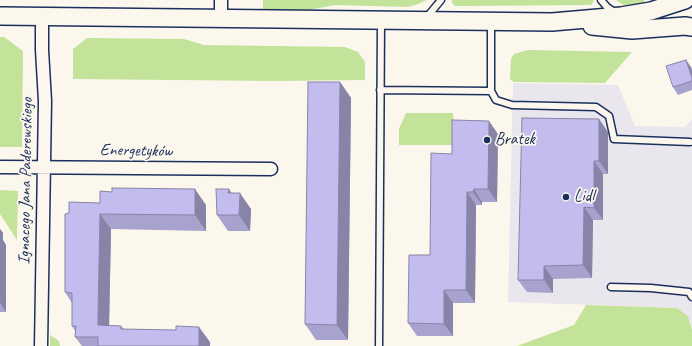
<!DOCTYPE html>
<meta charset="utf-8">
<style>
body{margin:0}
canvas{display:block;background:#fbf7ec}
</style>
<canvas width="692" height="346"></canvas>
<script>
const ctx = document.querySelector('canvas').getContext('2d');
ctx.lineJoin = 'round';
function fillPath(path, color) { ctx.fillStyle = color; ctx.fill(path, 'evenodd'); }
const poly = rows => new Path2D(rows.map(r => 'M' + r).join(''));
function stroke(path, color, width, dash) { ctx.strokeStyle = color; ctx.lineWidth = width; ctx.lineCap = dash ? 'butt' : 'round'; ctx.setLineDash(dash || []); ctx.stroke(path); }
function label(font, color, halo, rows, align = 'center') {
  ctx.font = font + ' Caveat,sans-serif'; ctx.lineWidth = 3.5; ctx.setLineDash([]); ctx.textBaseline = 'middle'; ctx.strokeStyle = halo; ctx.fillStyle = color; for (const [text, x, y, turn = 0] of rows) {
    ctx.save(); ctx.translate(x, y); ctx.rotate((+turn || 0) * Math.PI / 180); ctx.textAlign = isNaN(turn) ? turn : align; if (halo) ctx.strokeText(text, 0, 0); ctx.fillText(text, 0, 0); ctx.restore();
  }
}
const built = poly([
 [513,83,618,85,635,126,685,127,692,119,692,330,688,316,677,308,508,302]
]);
const green = poly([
 [263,0,427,0,418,4,408,7,336,5,303,11,263,11],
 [452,0,593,0,594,1,591,5,463,6,455,6,452,3],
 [616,0,644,0,645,6,632,6,623,5],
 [0,37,4,37,23,51,22,147,0,147],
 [87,38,184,39,204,45,345,47,358,52,365,62,365,80,274,81,73,79,73,49],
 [528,50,632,52,605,83,514,82,510,79,511,59,514,54],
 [406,113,453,113,455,145,399,145,399,129],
 [0,190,18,191,17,240,0,214],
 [586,305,677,308,688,316,692,330,692,346,517,346,574,325],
 [50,335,59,341,60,346,50,346]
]);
const lane = poly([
 [601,0,607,7,616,13],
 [427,17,441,0],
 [491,23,491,91,496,100,512,105,596,107,609,116,614,139,690,142],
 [380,90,491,91],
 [611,287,651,288,689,292,692,297],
 [379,346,381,22]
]);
const street = poly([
 [221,19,221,0],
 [0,167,271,169],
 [41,346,45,101,42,50,42,17]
]);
const secondary = poly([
 [0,16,552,22,621,16,651,11,685,0],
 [592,26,632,30,685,26,692,27]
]);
const wall = poly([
 [691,67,692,70,692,90,678,95,673,87],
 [340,82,351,98,348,340,316,340,305,324],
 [608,132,608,174,603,174,603,220,593,220,592,278,553,279,553,293,527,292,518,280],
 [498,134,497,202,482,202,482,205,476,205,475,303,453,303,453,336,417,336,408,323,430,255,452,154],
 [231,193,251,209,250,231,228,231,217,215],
 [206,205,206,231,111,229,109,325,121,326,124,329,210,342,210,346,82,346,75,337,75,331,72,326,72,303,65,292,65,214],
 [0,229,3,233,3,240,6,245,6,312,0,312]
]);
const shadedWall = poly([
 [686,60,691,67,692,70,692,78],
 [340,82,351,98,348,340,337,325],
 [599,119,608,132,608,174,599,161],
 [489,121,498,134,497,202,488,189],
 [594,161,603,174,603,220,594,208],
 [195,189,206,205,206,231,195,215],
 [229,189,239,205,240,193,251,209,250,231,239,215,228,193],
 [474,189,482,202,482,205,473,192],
 [467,192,476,205,475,303,466,290],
 [584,207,593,220,592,278,583,265],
 [100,214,111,229,109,330,98,325,98,314],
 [0,229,3,233,3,240,6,245,6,312,0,303],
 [544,266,553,279,553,293,544,280],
 [444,290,453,303,453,336,444,324],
 [199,327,210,342,210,346,199,346]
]);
const building = poly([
 [686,60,692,78,692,81,673,87,666,66,686,60],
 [308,82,340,82,337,325,305,324,308,82],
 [522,118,599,119,599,161,594,161,594,208,584,207,583,265,544,266,544,280,518,280,522,118],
 [452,120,489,121,488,189,474,189,473,192,467,192,466,290,444,290,444,324,408,323,409,255,430,255,431,153,452,154,452,120],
 [112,188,195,189,195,215,100,214,98,314,98,325,121,326,121,329,176,330,176,326,199,327,199,346,98,346,98,337,75,337,76,326,72,326,72,293,65,292,65,214,69,213,69,202,100,203,100,191,112,192,112,188],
 [216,189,229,189,228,193,240,193,239,215,217,215,216,189]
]);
const markers = [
 [487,140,4,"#1b2f5e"],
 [566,197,4,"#1b2f5e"]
];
const poiNames = [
 ["Bratek",495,140],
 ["Lidl",574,197]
];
const streetNames = [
 ["Energetyków",136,151,1],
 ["Ignacego Jana Paderewskiego",26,181,-89]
];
fillPath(built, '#eae6ed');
fillPath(green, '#c4e39a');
stroke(lane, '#1b2f5e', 9);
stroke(street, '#1b2f5e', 15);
stroke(secondary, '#1b2f5e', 20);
stroke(lane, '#fbf7ec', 6);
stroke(street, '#fbf7ec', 12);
stroke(secondary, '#fbf7ec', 17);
fillPath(wall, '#a8a3ce');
fillPath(shadedWall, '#8884a7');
fillPath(building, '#c3bdef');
stroke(building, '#8884a7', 1);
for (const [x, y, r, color] of markers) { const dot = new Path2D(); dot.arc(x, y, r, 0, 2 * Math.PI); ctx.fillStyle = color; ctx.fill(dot); stroke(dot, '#fbf7ec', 1.5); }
label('17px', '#1b2f5e', '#fbf7ec', poiNames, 'left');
label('17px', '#1b2f5e', '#fbf7ec', streetNames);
</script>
